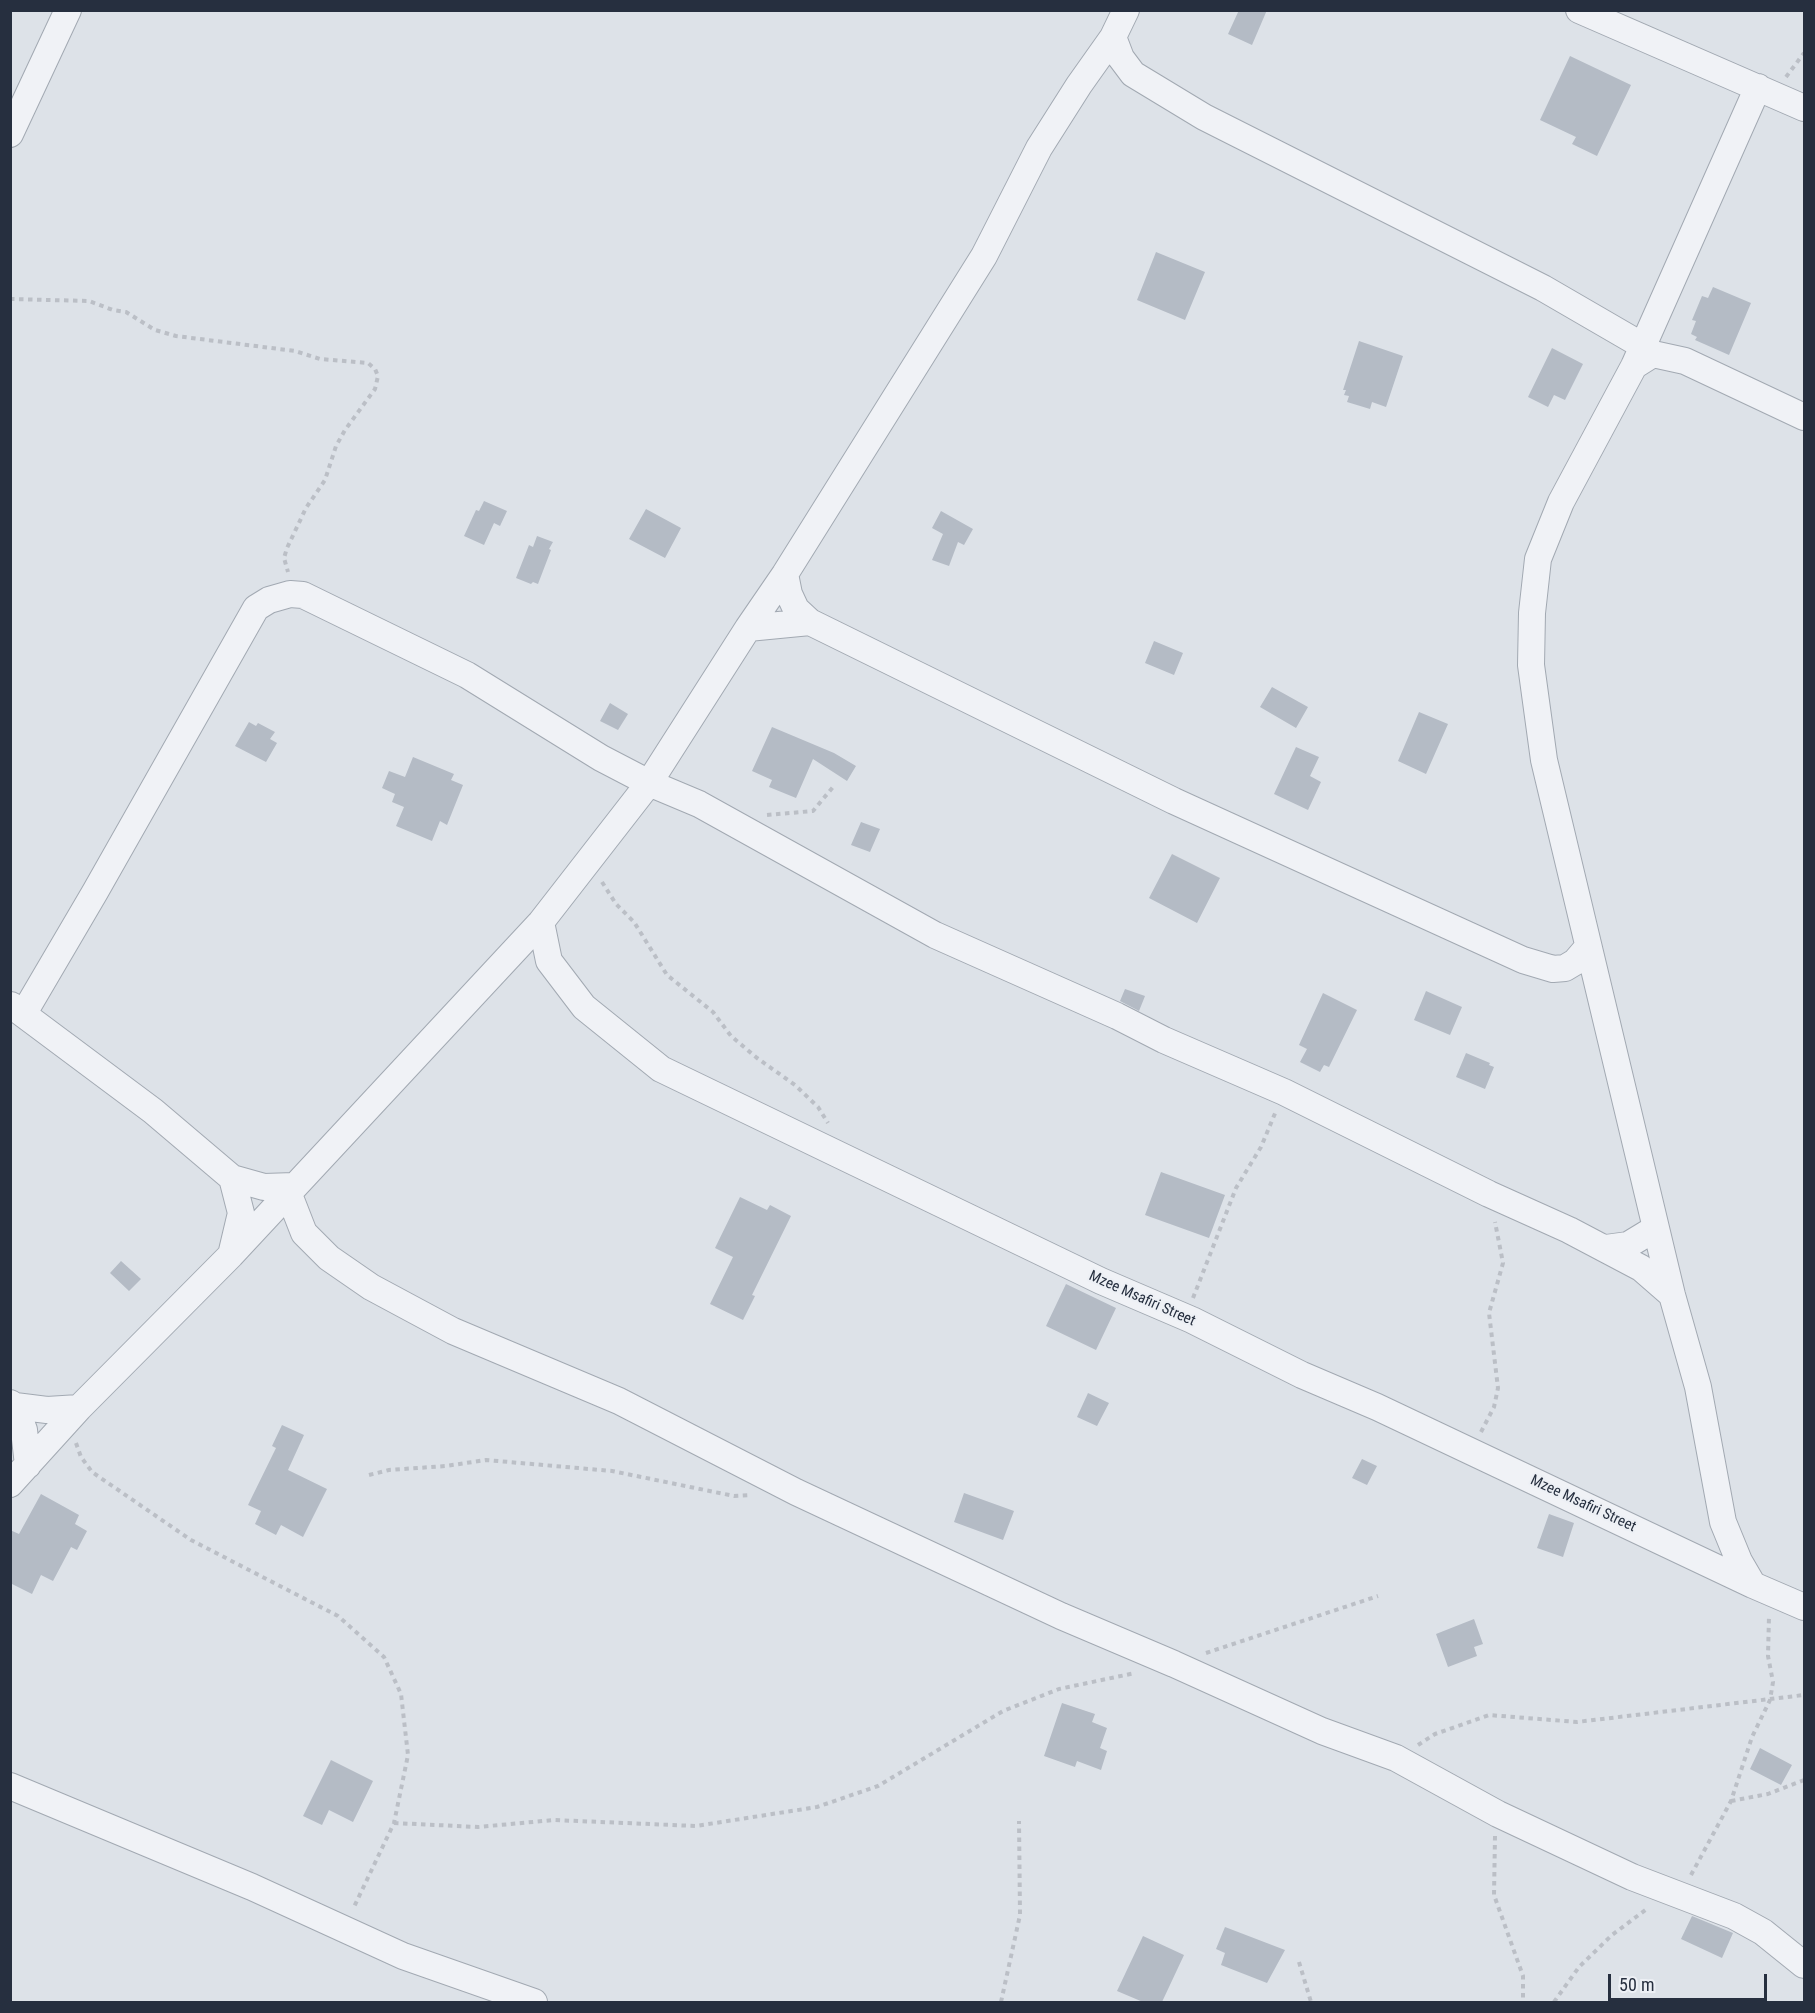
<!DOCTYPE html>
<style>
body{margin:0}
#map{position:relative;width:1815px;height:2013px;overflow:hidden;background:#dde2e8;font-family:"Roboto Condensed",sans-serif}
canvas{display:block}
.frame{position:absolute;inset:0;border:12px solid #262f3f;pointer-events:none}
.scale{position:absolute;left:1608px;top:1974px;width:159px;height:27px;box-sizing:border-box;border:3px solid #262f3f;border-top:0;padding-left:8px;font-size:18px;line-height:21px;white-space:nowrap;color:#262f3f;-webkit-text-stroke:4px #edf0f5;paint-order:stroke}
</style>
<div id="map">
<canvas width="1815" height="2013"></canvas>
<div class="frame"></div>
<div class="scale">50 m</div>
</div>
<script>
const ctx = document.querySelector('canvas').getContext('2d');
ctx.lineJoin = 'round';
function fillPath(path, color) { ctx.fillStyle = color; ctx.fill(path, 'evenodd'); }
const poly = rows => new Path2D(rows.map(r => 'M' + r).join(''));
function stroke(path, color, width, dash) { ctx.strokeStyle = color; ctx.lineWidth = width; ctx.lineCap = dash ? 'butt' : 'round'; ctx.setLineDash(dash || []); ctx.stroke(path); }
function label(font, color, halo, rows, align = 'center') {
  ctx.font = font + ' "Roboto Condensed",sans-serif'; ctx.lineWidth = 4.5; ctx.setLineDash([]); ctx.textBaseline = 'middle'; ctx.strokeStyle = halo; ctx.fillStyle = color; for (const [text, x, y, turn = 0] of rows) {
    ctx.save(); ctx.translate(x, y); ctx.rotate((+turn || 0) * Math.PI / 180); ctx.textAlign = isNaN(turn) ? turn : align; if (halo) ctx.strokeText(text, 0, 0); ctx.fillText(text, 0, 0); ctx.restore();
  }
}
const building = poly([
 [1239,10,1267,10,1252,45,1228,34],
 [1570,56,1631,85,1597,156,1572,144,1576,137,1540,120],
 [1156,252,1205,272,1185,320,1137,300],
 [1713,287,1751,303,1729,355,1695,340,1697,337,1691,334,1696,321,1692,320,1702,296,1708,298],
 [1359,341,1403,356,1386,407,1372,402,1370,409,1347,402,1349,396,1344,395,1346,390,1343,390],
 [1552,348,1583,364,1565,400,1554,395,1548,407,1528,397],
 [484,501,507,511,500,526,494,523,484,545,464,536,476,510,479,511],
 [646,509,681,528,665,558,629,539],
 [941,511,973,529,964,545,958,542,949,566,932,560,943,534,932,528],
 [537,536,553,542,549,549,551,550,538,584,533,582,531,584,516,578,529,545,533,547],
 [1154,641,1183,653,1174,675,1145,663],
 [1272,687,1308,707,1296,728,1260,707],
 [610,703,628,714,618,730,600,721],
 [1419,712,1448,724,1426,774,1398,761],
 [249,722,256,726,258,723,275,732,270,739,277,743,266,762,235,746],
 [772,727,834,753,856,766,847,781,813,759,796,798,769,787,772,780,752,771],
 [1296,747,1319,757,1310,776,1321,782,1308,810,1274,794],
 [413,757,454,774,451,780,463,785,447,825,440,821,432,841,396,826,404,807,392,802,395,794,382,788,389,771,405,777],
 [861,822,880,829,870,852,851,845],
 [1172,854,1220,878,1197,923,1149,898],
 [1125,989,1145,996,1139,1011,1120,1001],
 [1426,991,1462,1007,1450,1035,1414,1020],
 [1323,993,1357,1010,1329,1067,1324,1065,1320,1072,1300,1062,1307,1049,1299,1045],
 [1466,1053,1490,1063,1489,1065,1494,1067,1485,1089,1456,1077],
 [1161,1172,1225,1195,1209,1238,1145,1215],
 [740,1197,767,1210,770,1205,791,1216,752,1295,755,1296,743,1320,710,1304,733,1257,715,1248],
 [121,1261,141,1279,129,1291,110,1273],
 [1066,1284,1116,1308,1096,1350,1046,1326],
 [1088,1393,1109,1403,1097,1426,1077,1417],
 [282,1425,304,1435,288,1470,327,1489,303,1537,281,1525,276,1535,255,1524,261,1511,248,1505,276,1448,272,1446],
 [1362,1459,1377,1466,1367,1485,1352,1478],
 [964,1493,1014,1511,1003,1540,954,1522],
 [41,1494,79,1515,75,1524,87,1531,77,1550,71,1547,53,1581,41,1575,32,1594,10,1583,10,1530,19,1534],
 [1549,1514,1574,1523,1563,1557,1537,1548],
 [1474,1619,1483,1644,1474,1647,1477,1656,1448,1667,1436,1634],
 [1062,1703,1095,1714,1092,1722,1107,1728,1100,1748,1107,1751,1101,1770,1077,1761,1075,1767,1044,1756],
 [1760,1748,1792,1765,1781,1785,1750,1769],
 [331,1760,373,1781,353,1822,329,1810,322,1825,303,1816],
 [1692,1916,1733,1933,1722,1958,1681,1939],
 [1225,1927,1285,1950,1267,1983,1221,1965,1225,1953,1216,1949],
 [1143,1936,1184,1955,1162,2002,1143,2002,1117,1991]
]);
const path = poly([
 [1786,77,1804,53],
 [10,299,89,301,113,310,126,312,155,330,176,336,295,351,320,359,368,363,375,369,378,376,375,389,345,430,336,446,325,480,306,508,287,548,284,558,288,572],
 [767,815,813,811,833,787],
 [602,882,616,904,634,922,667,975,713,1012,731,1036,757,1058,795,1085,818,1107,828,1123],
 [1193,1298,1236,1188,1261,1147,1276,1111],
 [1481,1432,1494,1407,1498,1388,1489,1313,1503,1263,1495,1222],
 [76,1443,81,1457,92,1472,191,1540,338,1616,384,1657,401,1694,408,1755,394,1823,353,1909],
 [369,1475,389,1470,446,1466,486,1460,612,1471,734,1496,751,1495],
 [1206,1653,1378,1596],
 [1418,1745,1435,1734,1489,1715,1577,1722,1804,1695],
 [1731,1801,1768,1794,1804,1780],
 [394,1823,478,1827,554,1820,696,1826,817,1807,878,1786,1003,1711,1059,1689,1135,1673],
 [1495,1836,1494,1895,1523,1976,1523,2002],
 [1691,1875,1731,1801,1752,1737,1770,1700,1773,1682,1768,1656,1769,1616],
 [1299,1962,1311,2002],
 [1001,2002,1020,1915,1019,1821],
 [1554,2002,1579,1967,1612,1935,1648,1908]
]);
const minor = poly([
 [1579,10,1804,108],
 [1113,37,1121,58,1133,74,1204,117,1543,288,1643,346],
 [10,134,68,10],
 [1634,366,1653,354,1685,361,1804,417],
 [785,574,789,594,796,609,810,622,1174,801,1523,960,1553,969,1565,968,1575,962,1587,948],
 [748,628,810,622],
 [541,922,549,961,584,1007,661,1069,1101,1281,1192,1320,1302,1375,1377,1407,1753,1585,1804,1607],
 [11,1005,153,1111,232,1178,241,1213,232,1251],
 [24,1013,95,892,256,608,269,600,290,594,303,595,467,675,601,758,649,783,699,804,935,935,1117,1016,1164,1040,1284,1092,1489,1194,1569,1230,1641,1268,1672,1295],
 [232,1178,264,1187,294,1186],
 [288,1192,304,1233,329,1258,371,1287,453,1331,619,1401,796,1492,1061,1616,1174,1664,1322,1731,1396,1758,1498,1814,1632,1877,1734,1916,1763,1932,1804,1965],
 [1606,1248,1628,1245,1656,1228],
 [10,1403,15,1406,24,1430,28,1465],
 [15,1406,47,1410,79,1408],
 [10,1484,79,1408,231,1255,541,922,649,783,748,628,785,574,984,256,1039,148,1079,85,1113,37,1126,10],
 [1753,1585,1739,1561,1723,1522,1698,1387,1672,1295,1544,760,1531,665,1532,613,1538,559,1561,502,1634,366,1758,87],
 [10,1786,252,1887,403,1956,534,2002]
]);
const streetNames = [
 ["Mzee Msafiri Street",1142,1299,24],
 ["Mzee Msafiri Street",1583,1504,25]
];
fillPath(building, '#b4bbc5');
stroke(minor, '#a2a9b2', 28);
stroke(path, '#bbbfc6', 4, [4.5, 4.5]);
stroke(minor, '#f0f2f6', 26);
label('15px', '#262f3f', '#edf0f5', streetNames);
</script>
